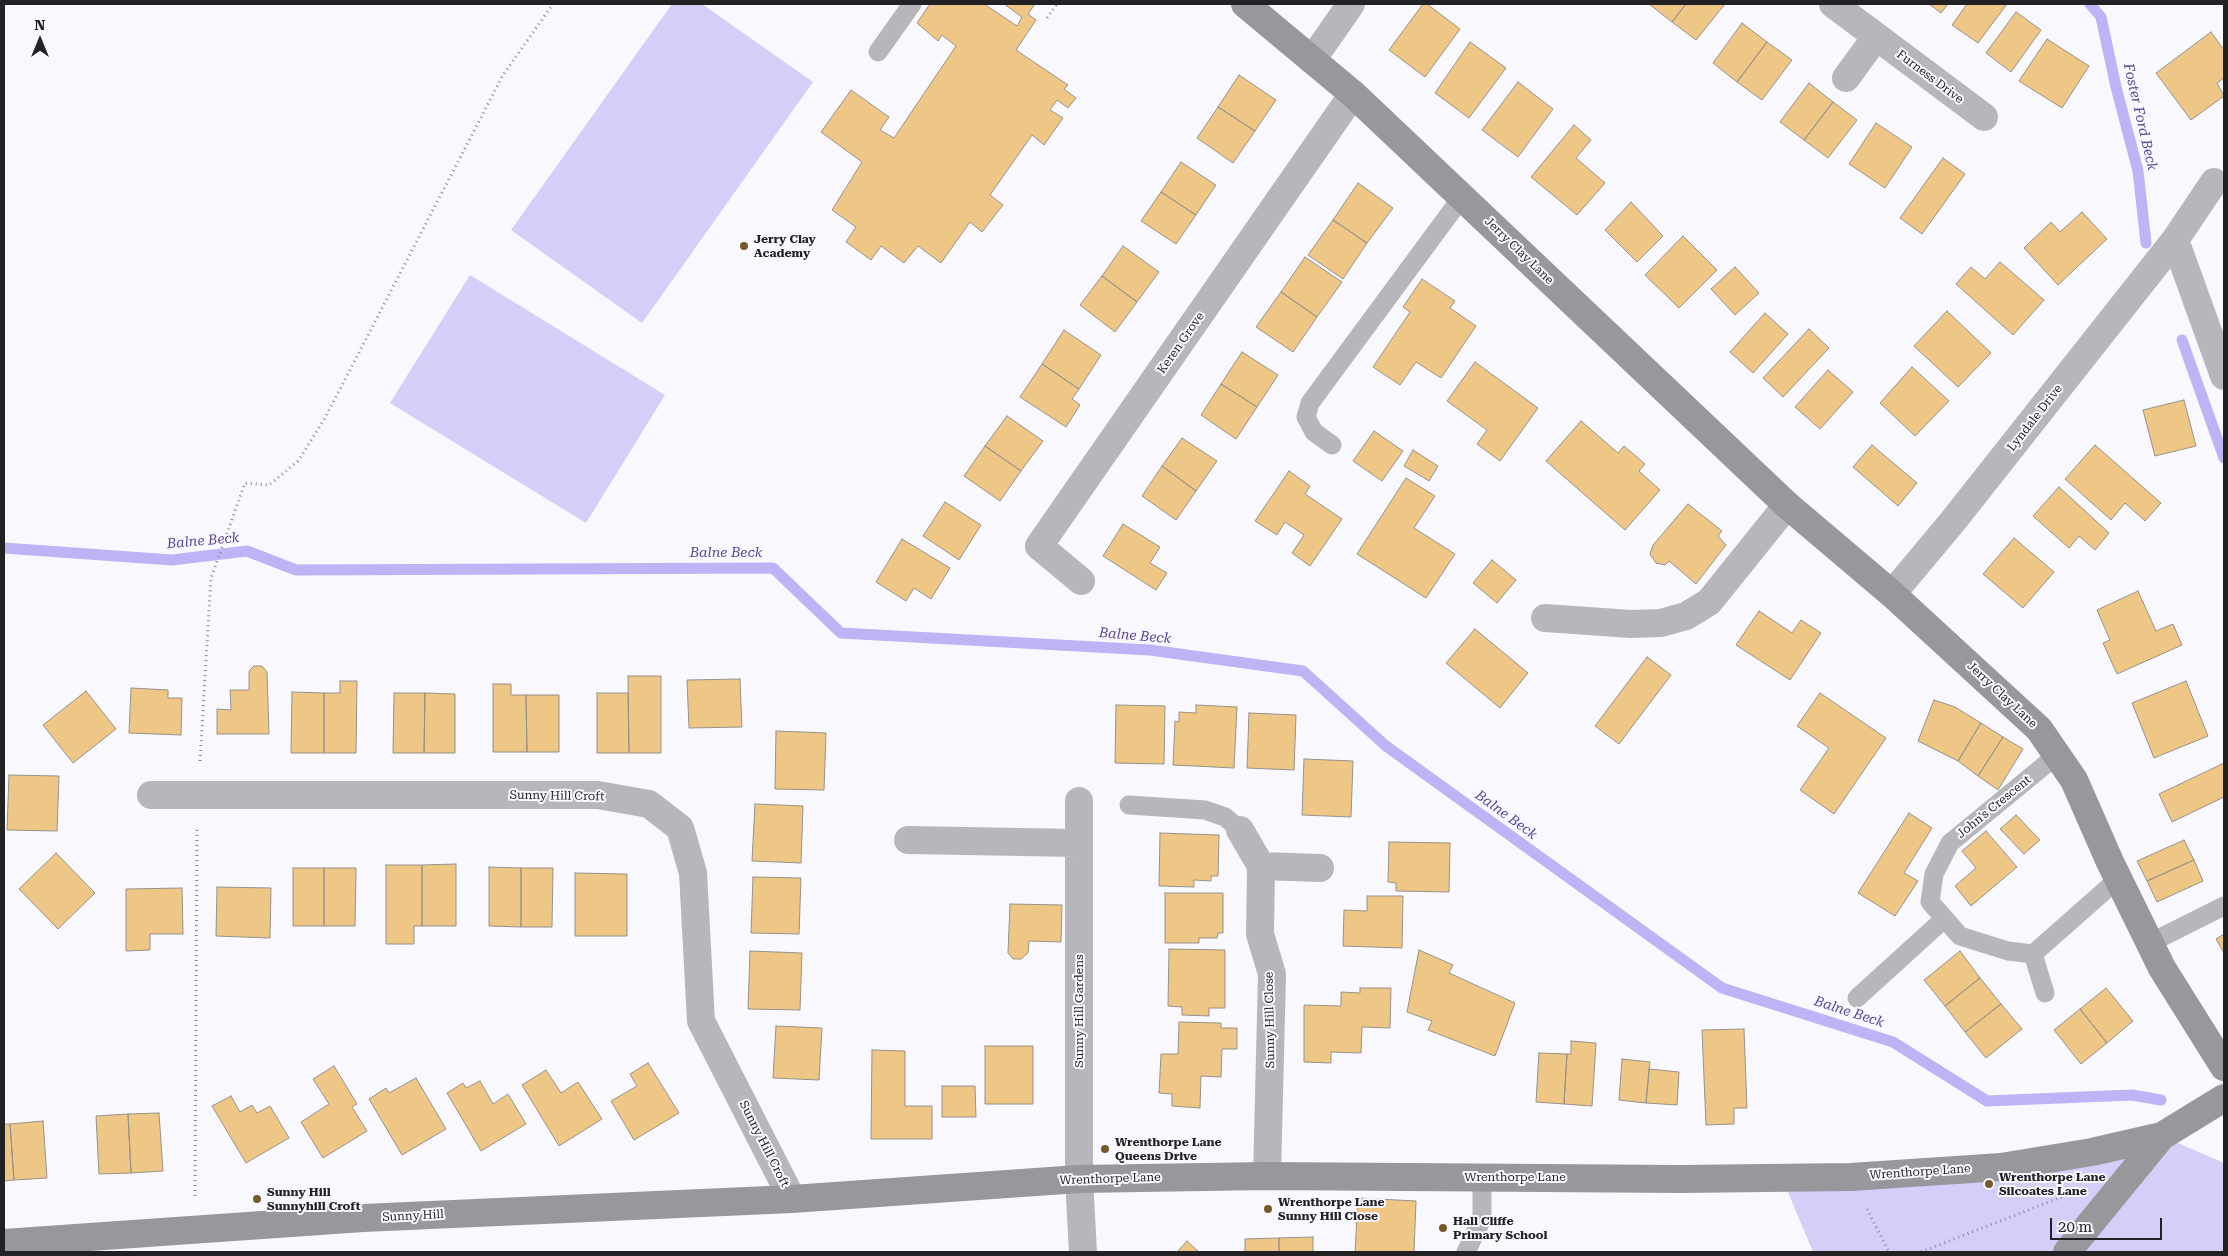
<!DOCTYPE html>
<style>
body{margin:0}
#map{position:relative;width:2228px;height:1256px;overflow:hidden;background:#f9f8fe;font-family:"Roboto Serif",serif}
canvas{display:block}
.frame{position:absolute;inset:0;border:5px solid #222225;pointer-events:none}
.north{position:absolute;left:15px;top:15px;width:50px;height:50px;-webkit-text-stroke:4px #f9f8fe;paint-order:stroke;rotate:0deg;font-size:14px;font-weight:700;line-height:20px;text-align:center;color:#222225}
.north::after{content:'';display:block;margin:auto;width:18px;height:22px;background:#222225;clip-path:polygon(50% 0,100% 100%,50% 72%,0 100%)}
.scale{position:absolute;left:2050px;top:1218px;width:112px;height:22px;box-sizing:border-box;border:2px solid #222225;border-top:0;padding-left:6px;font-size:15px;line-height:18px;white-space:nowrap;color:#222225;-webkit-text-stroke:4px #f9f8fe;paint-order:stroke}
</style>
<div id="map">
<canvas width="2228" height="1256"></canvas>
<div class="frame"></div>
<div class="north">N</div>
<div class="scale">20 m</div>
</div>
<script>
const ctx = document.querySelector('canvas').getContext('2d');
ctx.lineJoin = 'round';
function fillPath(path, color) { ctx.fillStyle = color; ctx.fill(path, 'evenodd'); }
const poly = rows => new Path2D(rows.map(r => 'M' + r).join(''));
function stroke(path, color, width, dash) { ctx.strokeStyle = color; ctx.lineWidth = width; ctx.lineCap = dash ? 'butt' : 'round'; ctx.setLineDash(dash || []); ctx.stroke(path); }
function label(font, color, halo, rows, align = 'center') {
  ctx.font = font + ' "Roboto Serif",serif'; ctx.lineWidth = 4; ctx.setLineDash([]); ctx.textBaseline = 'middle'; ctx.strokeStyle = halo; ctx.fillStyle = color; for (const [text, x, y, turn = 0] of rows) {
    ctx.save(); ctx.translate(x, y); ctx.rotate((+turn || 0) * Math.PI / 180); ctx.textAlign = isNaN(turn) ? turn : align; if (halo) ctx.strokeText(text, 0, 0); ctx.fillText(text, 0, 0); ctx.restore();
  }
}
const green = poly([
 [672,4,702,4,813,82,642,323,511,230],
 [470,275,665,395,586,523,390,403],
 [2162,1136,2224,1163,2224,1252,1813,1252,1782,1178]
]);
const stream = poly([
 [2090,4,2101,17,2116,87,2138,171,2146,243],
 [2182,340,2224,458],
 [4,548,172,560,247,551,296,570,773,568,841,633,1150,650,1303,671,1386,746,1722,988,1893,1042,1987,1101,2132,1095,2161,1100]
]);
const building = poly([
 [930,4,984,4,1017,26,1022,17,1004,4,1035,4,1028,14,1036,20,1016,50,1068,85,1064,89,1076,98,1068,108,1057,100,1050,110,1063,118,1044,145,1032,135,990,195,1003,205,982,232,970,222,941,263,918,246,904,263,881,246,871,260,846,242,856,227,832,210,862,162,821,132,851,90,889,117,880,130,894,138,956,46,942,35,938,41,917,23,930,4],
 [1423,4,1427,4,1460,29,1425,77,1389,50,1423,4],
 [1649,4,1686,4,1672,22,1649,4],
 [1686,4,1725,4,1696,40,1672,22,1686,4],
 [1929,4,1948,4,1941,13,1929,4],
 [1967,4,2007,4,1978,43,1952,25,1967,4],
 [2016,12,2041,30,2011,72,1986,53,2016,12],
 [1742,23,1767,42,1737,82,1713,63,1742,23],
 [2211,32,2224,50,2224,78,2217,83,2224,96,2191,120,2156,73,2211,32],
 [2047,39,2089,66,2062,108,2019,81,2047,39],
 [1470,42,1506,68,1469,118,1435,93,1470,42],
 [1767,42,1792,60,1762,100,1737,82,1767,42],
 [1239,75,1276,100,1255,131,1218,107,1239,75],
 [1518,82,1553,109,1518,157,1482,130,1518,82],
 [1809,83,1833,102,1804,140,1780,122,1809,83],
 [1833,102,1857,120,1828,158,1804,140,1833,102],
 [1218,107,1255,131,1233,163,1197,138,1218,107],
 [1876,123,1912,147,1885,188,1849,164,1876,123],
 [1574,125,1591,140,1576,158,1605,183,1577,215,1531,177,1574,125],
 [1943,158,1965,174,1922,234,1900,218,1943,158],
 [1181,162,1216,185,1196,215,1161,192,1181,162],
 [1358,183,1393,208,1367,243,1333,220,1358,183],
 [1161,192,1196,215,1176,244,1141,221,1161,192],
 [1631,202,1663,236,1637,262,1605,230,1631,202],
 [2082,212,2107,239,2058,285,2024,248,2051,222,2060,232,2082,212],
 [1333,220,1367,243,1343,279,1308,255,1333,220],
 [1683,236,1717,270,1679,308,1645,275,1683,236],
 [1123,246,1159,272,1137,302,1102,276,1123,246],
 [1305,257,1342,282,1317,317,1281,292,1305,257],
 [2000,262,2044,300,2013,335,1956,284,1971,267,1985,279,2000,262],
 [1735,267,1759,293,1735,315,1711,289,1735,267],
 [1102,276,1137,302,1115,332,1080,305,1102,276],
 [1422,279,1455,301,1450,308,1476,326,1441,378,1416,362,1400,385,1373,367,1410,312,1403,307,1422,279],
 [1281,292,1317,317,1293,352,1256,327,1281,292],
 [1947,311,1991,353,1958,387,1914,346,1947,311],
 [1765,313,1788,334,1753,373,1730,352,1765,313],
 [1809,329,1829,348,1783,397,1763,378,1809,329],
 [1064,330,1101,355,1079,389,1042,364,1064,330],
 [1242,352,1278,375,1257,407,1221,384,1242,352],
 [1475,362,1538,408,1500,461,1477,444,1487,430,1447,401,1475,362],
 [1042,364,1079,389,1072,399,1080,405,1066,427,1020,397,1042,364],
 [1912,367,1949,401,1915,436,1880,403,1912,367],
 [1828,370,1853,392,1820,429,1795,407,1828,370],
 [1221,384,1257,407,1236,439,1201,415,1221,384],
 [2184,400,2196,446,2155,456,2143,410,2184,400],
 [1007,416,1043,441,1021,471,985,446,1007,416],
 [1581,421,1618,453,1624,446,1645,464,1639,471,1660,490,1625,530,1546,461,1581,421],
 [1374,431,1403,451,1382,481,1353,461,1374,431],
 [1182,438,1217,461,1196,491,1162,466,1182,438],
 [1872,445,1917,483,1898,506,1853,467,1872,445],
 [2095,445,2161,503,2145,521,2125,503,2111,520,2065,479,2095,445],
 [985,446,1021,471,1000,501,964,476,985,446],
 [1413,450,1438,466,1429,481,1404,466,1413,450],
 [1162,466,1196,491,1176,520,1142,496,1162,466],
 [1289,471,1310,486,1305,494,1342,519,1310,566,1292,553,1304,535,1285,522,1277,535,1255,521,1289,471],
 [1406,478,1435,496,1414,528,1455,554,1426,598,1357,554,1406,478],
 [2059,487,2109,533,2095,550,2079,536,2069,548,2033,516,2059,487],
 [945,502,981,525,959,560,923,536,945,502],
 [1688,504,1722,531,1718,536,1726,545,1696,584,1669,561,1665,565,1656,563,1650,554,1653,545,1688,504],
 [1123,524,1160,547,1150,563,1167,573,1156,590,1103,556,1123,524],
 [2014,538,2054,572,2023,608,1983,574,2014,538],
 [902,539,950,568,931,599,914,588,906,601,876,582,902,539],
 [1492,560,1516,580,1497,603,1473,583,1492,560],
 [2138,591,2156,631,2173,624,2182,645,2117,674,2103,643,2110,640,2097,610,2138,591],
 [1759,611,1792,633,1801,620,1821,633,1790,680,1736,645,1759,611],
 [1475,629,1528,673,1500,708,1446,663,1475,629],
 [1647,657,1671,675,1619,744,1595,726,1647,657],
 [254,666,262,666,267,672,269,734,217,734,217,709,231,710,230,690,249,690,249,671,254,666],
 [628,676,661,676,661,753,629,753,628,676],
 [740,679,742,727,689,728,687,680,740,679],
 [340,681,357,681,356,753,324,753,324,693,340,693,340,681],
 [2186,681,2208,736,2154,758,2132,703,2186,681],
 [493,684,511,684,511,695,526,695,527,752,493,752,493,684],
 [131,688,168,690,168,698,182,698,181,735,129,733,131,688],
 [86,691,116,729,73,763,43,725,86,691],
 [292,692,324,693,324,753,291,753,292,692],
 [394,693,425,693,424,753,393,753,394,693],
 [425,693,455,694,455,753,424,753,425,693],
 [597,693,628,693,629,753,597,753,597,693],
 [1820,693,1886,738,1834,814,1800,790,1829,748,1797,726,1820,693],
 [526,695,559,695,559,752,527,752,526,695],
 [1934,700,1955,707,1981,723,1958,761,1918,741,1934,700],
 [1116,705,1165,706,1164,764,1115,763,1116,705],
 [1196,705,1237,707,1234,768,1173,765,1175,721,1179,722,1179,712,1196,713,1196,705],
 [1249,713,1296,715,1294,770,1247,768,1249,713],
 [1981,723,2003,737,1978,776,1958,761,1981,723],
 [776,731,826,733,824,790,775,789,776,731],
 [2003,737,2023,749,1998,790,1978,776,2003,737],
 [1304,759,1353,761,1351,817,1302,815,1304,759],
 [2224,763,2224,797,2172,822,2159,794,2224,763],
 [9,775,59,776,57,831,7,830,9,775],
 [755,804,803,806,801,863,752,861,755,804],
 [1909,813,1932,828,1904,873,1918,881,1895,916,1858,893,1909,813],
 [2016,815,2040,840,2024,854,2000,829,2016,815],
 [1986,831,2017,867,1971,906,1955,886,1976,868,1962,851,1986,831],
 [1160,833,1219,835,1218,876,1211,876,1211,881,1194,880,1194,887,1159,886,1160,833],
 [2184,840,2194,860,2147,881,2137,861,2184,840],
 [1389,842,1450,843,1449,892,1396,891,1396,883,1388,882,1389,842],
 [56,853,95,893,58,929,19,889,56,853],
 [2194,860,2203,881,2157,902,2147,881,2194,860],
 [456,864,456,926,422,926,422,865,456,864],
 [386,865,422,865,422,926,414,926,414,944,386,944,386,865],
 [489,867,521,868,521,927,489,926,489,867],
 [293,868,324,868,324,926,293,926,293,868],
 [324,868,356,868,355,926,324,926,324,868],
 [521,868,553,868,552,927,521,927,521,868],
 [575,873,627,874,627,936,575,936,575,873],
 [753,877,801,878,799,934,751,933,753,877],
 [217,887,271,888,270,938,216,936,217,887],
 [182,888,183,934,150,934,150,950,126,951,126,889,182,888],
 [1165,893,1223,893,1223,933,1218,933,1217,938,1199,938,1199,943,1165,943,1165,893],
 [1367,896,1403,896,1402,948,1343,946,1344,910,1367,911,1367,896],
 [1010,904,1062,905,1061,942,1029,941,1028,953,1021,959,1013,959,1008,953,1010,904],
 [2224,934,2224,953,2216,939,2224,934],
 [1169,949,1225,950,1225,1008,1209,1008,1209,1016,1182,1015,1182,1007,1168,1006,1169,949],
 [1419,950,1453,965,1449,973,1515,1003,1495,1056,1428,1030,1432,1021,1407,1012,1419,950],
 [750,951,802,953,800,1010,748,1009,750,951],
 [1960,951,1980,978,1945,1006,1924,980,1960,951],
 [1980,978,2001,1004,1965,1032,1945,1006,1980,978],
 [1360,988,1391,988,1390,1028,1362,1027,1361,1053,1331,1052,1331,1063,1304,1062,1304,1005,1341,1006,1341,992,1360,993,1360,988],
 [2106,988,2133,1021,2107,1043,2080,1009,2106,988],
 [2001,1004,2022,1029,1986,1058,1965,1032,2001,1004],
 [2080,1009,2107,1043,2081,1064,2054,1030,2080,1009],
 [1179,1022,1221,1023,1221,1028,1237,1028,1237,1049,1222,1049,1221,1077,1201,1076,1200,1108,1172,1106,1172,1094,1159,1093,1161,1054,1178,1054,1179,1022],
 [776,1026,822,1028,819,1080,773,1078,776,1026],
 [1744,1029,1747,1108,1734,1108,1734,1124,1706,1125,1702,1030,1744,1029],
 [1571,1041,1596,1043,1592,1106,1564,1104,1567,1054,1571,1054,1571,1041],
 [985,1046,1033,1046,1033,1104,985,1104,985,1046],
 [872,1050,905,1051,905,1106,932,1106,932,1139,871,1139,872,1050],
 [1539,1053,1567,1054,1564,1104,1536,1102,1539,1053],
 [1622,1059,1650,1062,1646,1103,1619,1100,1622,1059],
 [648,1063,679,1113,634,1140,611,1101,637,1086,630,1074,648,1063],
 [334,1066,357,1104,352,1107,367,1131,323,1158,301,1122,329,1104,313,1079,334,1066],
 [1649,1069,1679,1072,1677,1105,1646,1103,1649,1069],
 [546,1070,561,1093,578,1082,602,1119,559,1146,522,1085,546,1070],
 [416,1078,446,1129,402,1155,369,1099,386,1088,389,1093,416,1078],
 [480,1081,493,1104,508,1094,526,1124,481,1151,447,1093,463,1083,466,1088,480,1081],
 [942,1086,975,1086,976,1117,942,1117,942,1086],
 [231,1096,240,1112,252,1105,257,1113,270,1106,289,1138,246,1163,212,1106,231,1096],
 [159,1113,163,1171,131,1173,128,1114,159,1113],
 [128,1114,131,1173,99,1174,96,1116,128,1114],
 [43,1121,47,1178,14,1180,10,1124,43,1121],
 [4,1124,10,1124,14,1180,4,1181,4,1124],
 [1358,1198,1416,1201,1414,1252,1355,1252,1358,1198],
 [1313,1237,1313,1252,1279,1252,1279,1238,1313,1237],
 [1279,1238,1279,1252,1245,1252,1245,1239,1279,1238],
 [1187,1241,1199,1252,1177,1252,1187,1241]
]);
const path = poly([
 [1047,18,1057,4],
 [200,761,211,578,245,483,269,485,298,461,325,418,503,75,553,4],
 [195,1196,197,828],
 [1867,1209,1889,1252],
 [1921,1252,2069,1194]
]);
const lane = poly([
 [878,52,912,4],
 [1332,445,1314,432,1306,417,1310,403,1462,197],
 [2057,755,1950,843,1934,874,1930,902,1960,936,2008,951,2033,954,2118,879],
 [1129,805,1205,810,1225,817,1240,830],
 [2150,943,2224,906],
 [2033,954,2045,993],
 [1857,998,1944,919],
 [1466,1252,1482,1219,1482,1177]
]);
const street = poly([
 [1833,4,1984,117],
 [1312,60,1351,4],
 [1846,78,1876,37],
 [2175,240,2224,376],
 [1081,581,1039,546,1353,94],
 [1892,594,1953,521,2175,240,2214,182],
 [1545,618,1631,624,1661,623,1686,616,1709,602,1787,505],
 [151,795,598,795,649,804,680,828,693,873,701,1021,792,1199],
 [1079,801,1079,1179,1083,1252],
 [1240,830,1261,866,1320,868],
 [908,840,1079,843],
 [1261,866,1260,934,1272,974,1267,1176]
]);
const secondary = poly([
 [1245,4,1353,94,1787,505,1892,594,2039,729,2074,780,2110,862,2162,968,2224,1067],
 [4,1243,363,1218,792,1199,1079,1179,1267,1176,1681,1179,1851,1177,2001,1167,2092,1152,2162,1136,2224,1098],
 [2067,1252,2162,1136]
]);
const markers = [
 [744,246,5,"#74592b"],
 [1105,1149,5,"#74592b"],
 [1989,1184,5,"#74592b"],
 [257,1199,5,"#74592b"],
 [1268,1209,5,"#74592b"],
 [1443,1228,5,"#74592b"]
];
const streetNames = [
 ["Furness Drive",1930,77,37],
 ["Jerry Clay Lane",1519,251,44],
 ["Keren Grove",1181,343,-55],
 ["Lyndale Drive",2035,418,-52],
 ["Jerry Clay Lane",2002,695,43],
 ["Sunny Hill Croft",557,796,1],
 ["John's Crescent",1994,807,-39],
 ["Sunny Hill Gardens",1079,1011,-90],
 ["Sunny Hill Close",1270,1020,-91],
 ["Sunny Hill Croft",764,1144,63],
 ["Wrenthorpe Lane",1920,1172,-4],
 ["Wrenthorpe Lane",1515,1177],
 ["Wrenthorpe Lane",1110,1179,-2],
 ["Sunny Hill",413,1216,-3]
];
const poiNames = [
 ["Jerry Clay",754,239],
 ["Academy",754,253],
 ["Wrenthorpe Lane",1115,1142],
 ["Queens Drive",1115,1156],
 ["Wrenthorpe Lane",1999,1177],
 ["Silcoates Lane",1999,1191],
 ["Sunny Hill",267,1192],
 ["Sunnyhill Croft",267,1206],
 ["Wrenthorpe Lane",1278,1202],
 ["Sunny Hill Close",1278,1216],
 ["Hall Cliffe",1453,1221],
 ["Primary School",1453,1235]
];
const waterNames = [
 ["Foster Ford Beck",2140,117,77],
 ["Balne Beck",203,541,-5],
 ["Balne Beck",726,553],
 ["Balne Beck",1135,636,5],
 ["Balne Beck",1506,815,36],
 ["Balne Beck",1849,1012,18]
];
fillPath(green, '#d5cef8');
stroke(stream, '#c0b3f5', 11);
fillPath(building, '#eec685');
stroke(building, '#96928a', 1);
stroke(path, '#8b8a8f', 3, [1, 4]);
stroke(lane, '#b7b7bb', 19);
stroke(street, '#b7b7bb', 28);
stroke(secondary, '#97979c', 28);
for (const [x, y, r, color] of markers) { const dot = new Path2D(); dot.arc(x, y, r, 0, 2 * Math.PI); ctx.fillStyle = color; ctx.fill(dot); stroke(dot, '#f9f8fe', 2); }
label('12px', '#222225', '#f9f8fe', streetNames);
label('bold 12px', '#222225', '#f9f8fe', poiNames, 'left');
label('italic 14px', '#5b4695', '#f9f8fe', waterNames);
</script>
